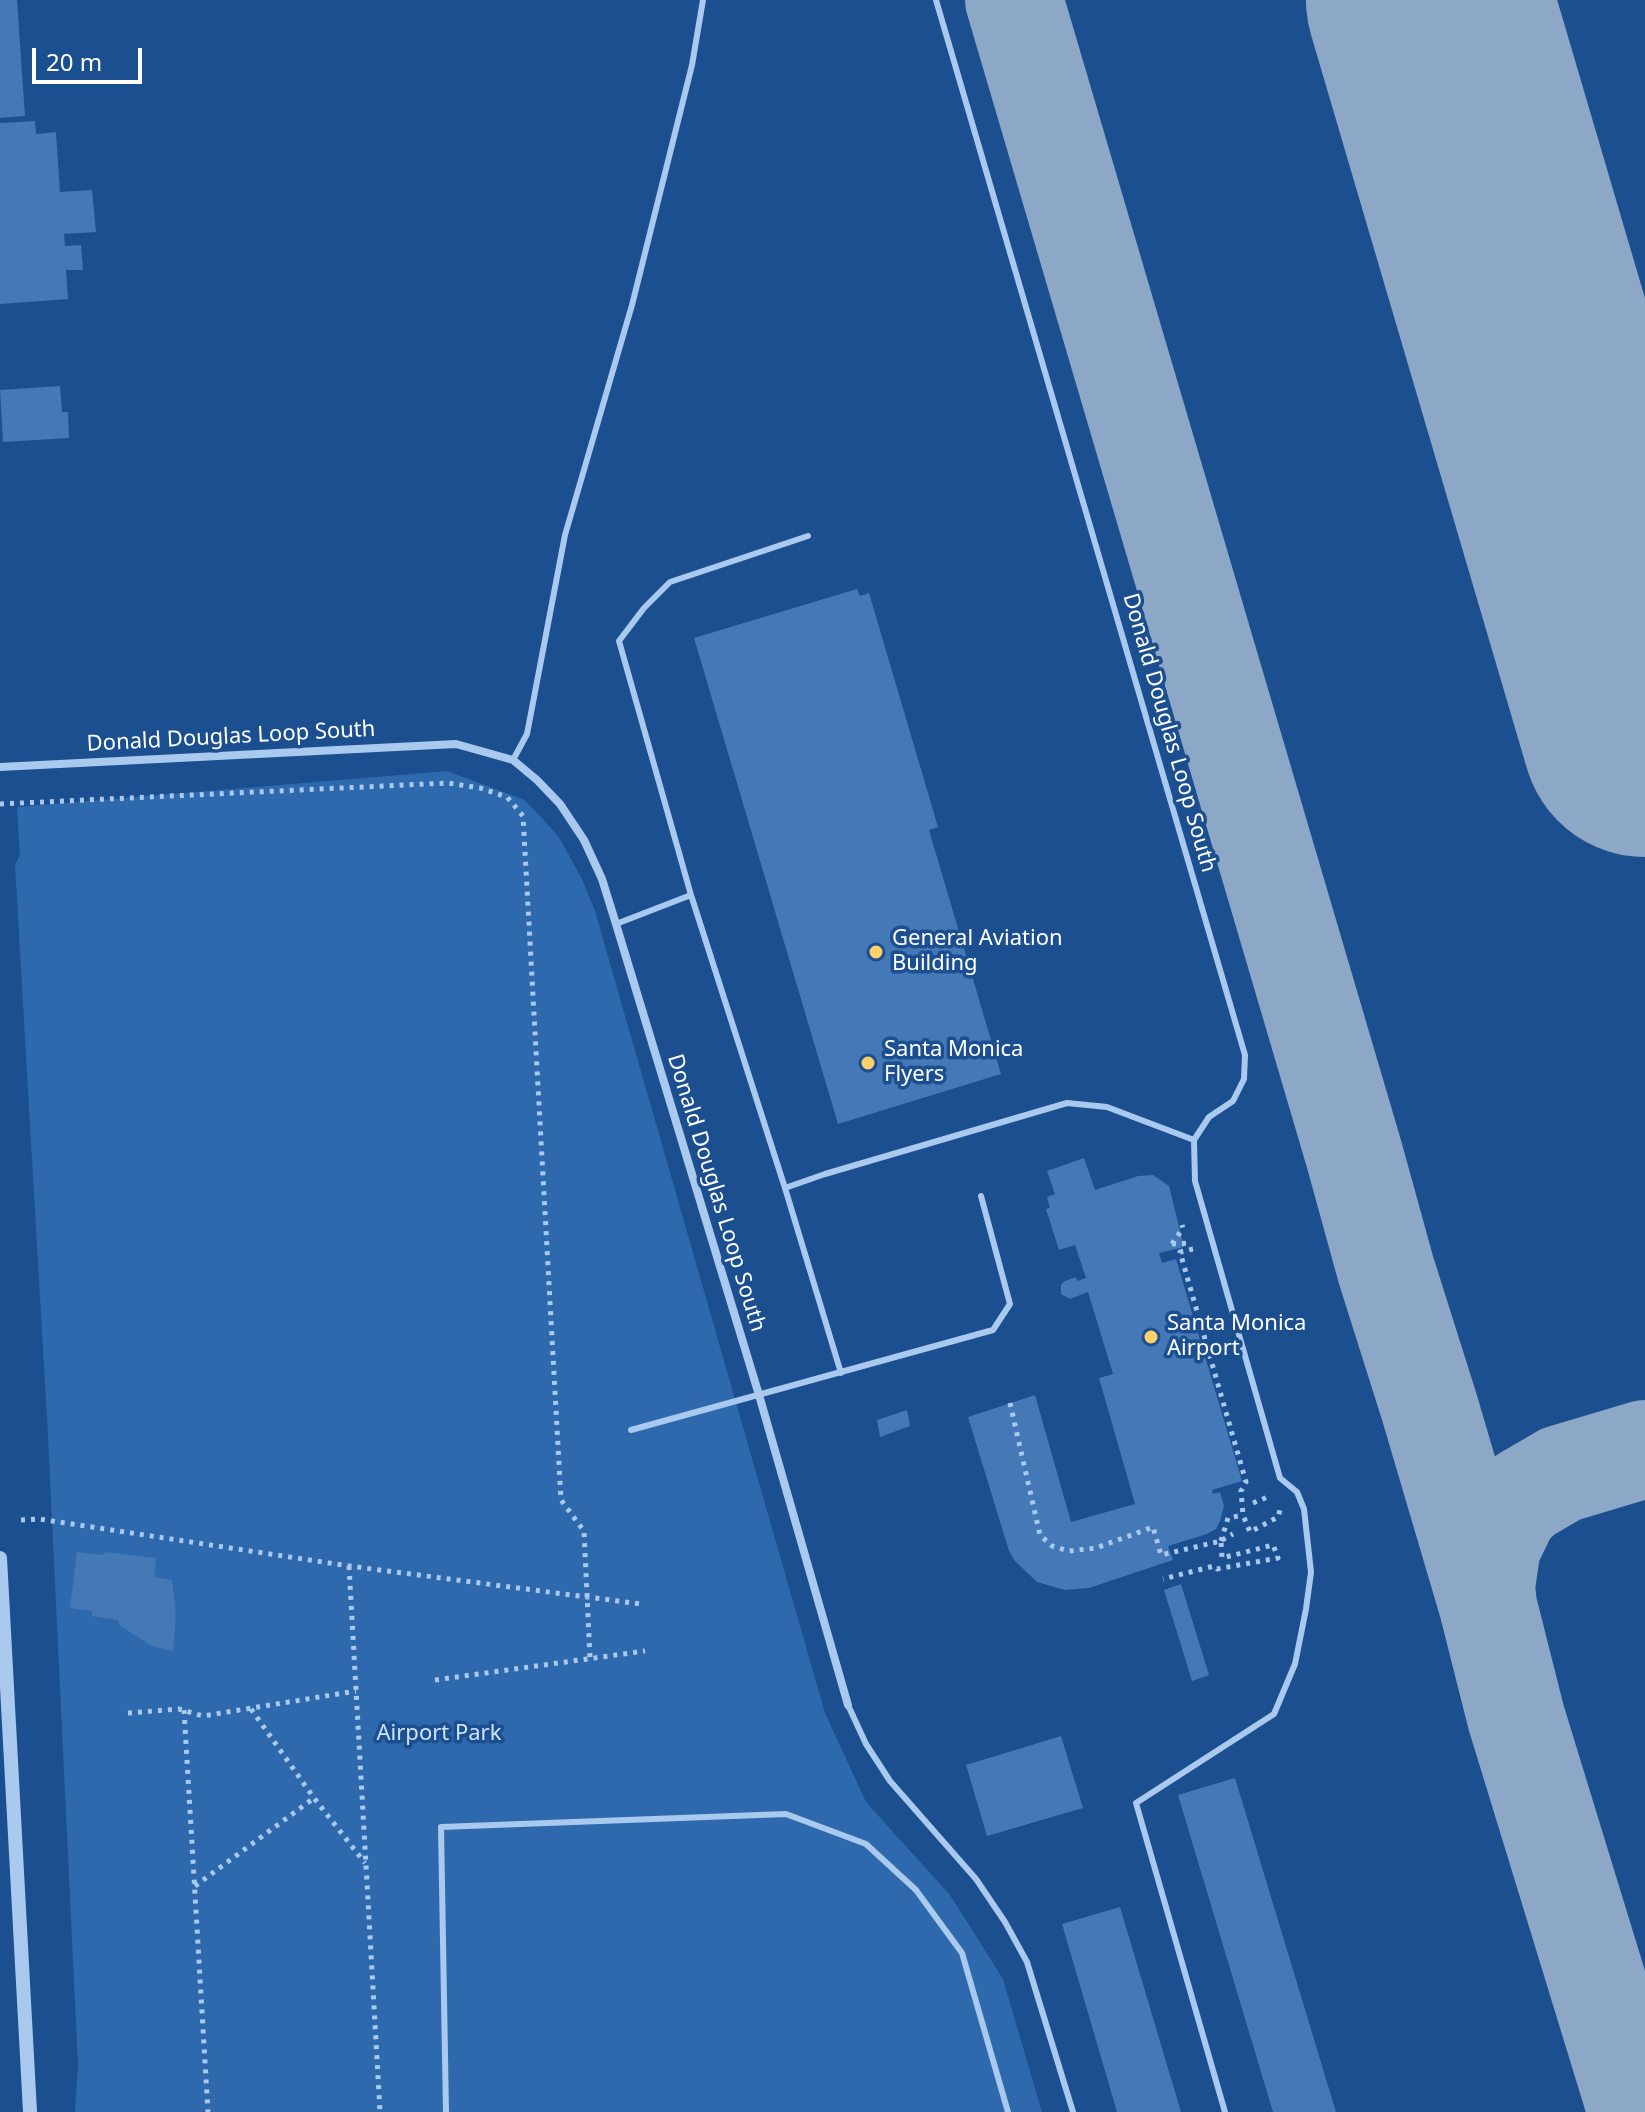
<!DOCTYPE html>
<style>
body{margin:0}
#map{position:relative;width:1645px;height:2112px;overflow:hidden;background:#1b4f8f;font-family:"Noto Sans",sans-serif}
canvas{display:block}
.scale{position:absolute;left:32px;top:48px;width:110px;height:36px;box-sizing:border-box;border:4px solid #fff;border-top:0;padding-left:10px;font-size:24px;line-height:28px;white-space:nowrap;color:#fff;-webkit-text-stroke:6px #1b4f8f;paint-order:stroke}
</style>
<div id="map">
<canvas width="1645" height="2112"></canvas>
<div class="scale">20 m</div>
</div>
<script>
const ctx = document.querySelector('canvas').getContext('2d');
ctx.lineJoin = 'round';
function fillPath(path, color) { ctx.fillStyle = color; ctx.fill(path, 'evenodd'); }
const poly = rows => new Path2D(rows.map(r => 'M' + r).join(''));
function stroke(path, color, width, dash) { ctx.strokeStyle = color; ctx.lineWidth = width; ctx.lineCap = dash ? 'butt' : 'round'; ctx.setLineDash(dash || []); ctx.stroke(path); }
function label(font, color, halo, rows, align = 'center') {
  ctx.font = font + ' "Noto Sans",sans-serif'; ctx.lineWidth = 7; ctx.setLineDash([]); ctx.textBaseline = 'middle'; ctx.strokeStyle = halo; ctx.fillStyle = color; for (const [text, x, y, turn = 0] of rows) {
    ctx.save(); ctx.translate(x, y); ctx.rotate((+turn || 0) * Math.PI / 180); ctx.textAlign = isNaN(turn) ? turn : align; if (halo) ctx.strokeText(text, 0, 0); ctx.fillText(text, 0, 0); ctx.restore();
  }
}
const green = poly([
 [447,771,525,800,559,837,582,879,595,911,825,1713,866,1802,950,1895,1003,1979,1042,2112,75,2112,78,2065,48,1436,15,865,20,855,17,807]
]);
const taxiway = poly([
 [1014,0,1354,1154,1386,1270,1429,1406,1488,1606,1516,1717,1637,2112],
 [1488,1606,1486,1586,1492,1546,1510,1509,1525,1495,1561,1474,1645,1449]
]);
const runway = poly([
 [1429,0,1645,734]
]);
const building = poly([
 [0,0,17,0,25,116,0,118],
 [35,121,36,134,56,132,60,192,92,190,96,232,64,234,65,246,81,245,83,270,66,270,68,299,0,304,0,123],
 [60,386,62,412,68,412,69,438,3,442,0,390],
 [857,589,860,596,869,593,938,827,929,830,1001,1074,838,1124,694,638],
 [1084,1158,1095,1190,1138,1176,1153,1175,1169,1186,1184,1247,1159,1253,1162,1263,1176,1259,1242,1481,1212,1490,1213,1494,1220,1492,1224,1506,1220,1521,1216,1529,1207,1534,1168,1546,1173,1560,1089,1588,1065,1590,1037,1582,1015,1561,1009,1551,968,1417,1035,1395,1071,1522,1135,1504,1099,1378,1113,1374,1088,1292,1070,1299,1061,1294,1061,1285,1065,1281,1076,1277,1077,1281,1086,1278,1075,1245,1059,1250,1046,1209,1050,1208,1047,1197,1055,1194,1047,1171],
 [907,1410,910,1426,880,1437,877,1420],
 [77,1552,103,1555,104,1552,156,1558,154,1577,172,1580,176,1615,173,1651,152,1646,120,1626,118,1620,92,1616,92,1611,70,1608],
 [1181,1584,1209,1675,1192,1681,1164,1590],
 [1061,1736,1083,1808,987,1836,966,1765],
 [1235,1778,1336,2112,1273,2112,1178,1795],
 [1120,1907,1181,2112,1117,2112,1062,1924]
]);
const path = poly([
 [0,804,448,783,480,788,507,797,523,816,561,1500,584,1531,590,1658],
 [1172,1244,1191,1243],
 [1172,1244,1183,1228,1182,1225],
 [1193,1249,1180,1252,1244,1475,1246,1482,1241,1491,1243,1515,1250,1532,1278,1517,1280,1510],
 [1010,1403,1040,1535,1052,1546,1069,1551,1096,1548,1153,1527,1161,1555,1221,1541,1222,1558,1273,1545,1278,1558,1217,1569,1214,1566,1163,1579],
 [1253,1503,1268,1497,1270,1500],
 [21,1520,39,1519,349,1566,641,1604],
 [1222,1540,1233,1534],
 [1221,1541,1228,1518,1243,1515],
 [349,1566,380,2112],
 [435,1680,645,1651],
 [251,1709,314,1798,365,1863],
 [184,1710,208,2112],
 [128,1713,179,1709,203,1716,356,1691],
 [195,1886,314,1798]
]);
const service = poly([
 [936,0,1245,1055,1244,1079,1233,1101,1209,1117,1194,1140,1195,1181,1280,1478,1297,1492,1304,1509,1311,1572,1306,1609,1295,1664,1274,1714,1136,1803,1225,2112],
 [513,760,527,734,565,535,632,305,692,65,703,0],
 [691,895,785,1188,841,1373],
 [616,924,691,895,619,641,644,608,670,582,808,536],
 [785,1188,825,1174,1067,1103,1107,1107,1194,1140],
 [631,1430,993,1330,1010,1304,981,1196],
 [848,1705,866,1744,890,1781,976,1879,1005,1922,1027,1962,1073,2112],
 [446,2112,441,1827,786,1814,866,1844,916,1890,962,1953,1008,2112]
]);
const minor = poly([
 [0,767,456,744,513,760,537,780,560,804,584,840,602,879,616,924,759,1395,848,1705]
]);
const tertiary = poly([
 [0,1558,30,2112]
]);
const markers = [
 [876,952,8,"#ffd166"],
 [868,1063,8,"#ffd166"],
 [1151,1337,8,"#ffd166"]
];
const streetNames = [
 ["Donald Douglas Loop South",1169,733,74],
 ["Donald Douglas Loop South",231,737,-3],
 ["Donald Douglas Loop South",716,1193,73]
];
const poiNames = [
 ["General Aviation",892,939],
 ["Building",892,964],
 ["Santa Monica",884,1050],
 ["Flyers",884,1075],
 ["Santa Monica",1167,1324],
 ["Airport",1167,1349]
];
const parkNames = [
 ["Airport Park",439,1734]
];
fillPath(green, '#2e69ad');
stroke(taxiway, '#8da7c7', 98);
stroke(runway, '#8da7c7', 246);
fillPath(building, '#4478b7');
stroke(path, '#a9c9ee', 5, [4, 6]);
stroke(service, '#a9c9ee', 6);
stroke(minor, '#a9c9ee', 8);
stroke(tertiary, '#a9c9ee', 14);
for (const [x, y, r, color] of markers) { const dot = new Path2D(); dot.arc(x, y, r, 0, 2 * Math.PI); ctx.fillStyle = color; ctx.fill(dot); stroke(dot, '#1b4f8f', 3); }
label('22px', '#fff', '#1b4f8f', streetNames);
label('22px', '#fff', '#1b4f8f', poiNames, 'left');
label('22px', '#cfe3fa', '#1b4f8f', parkNames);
</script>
